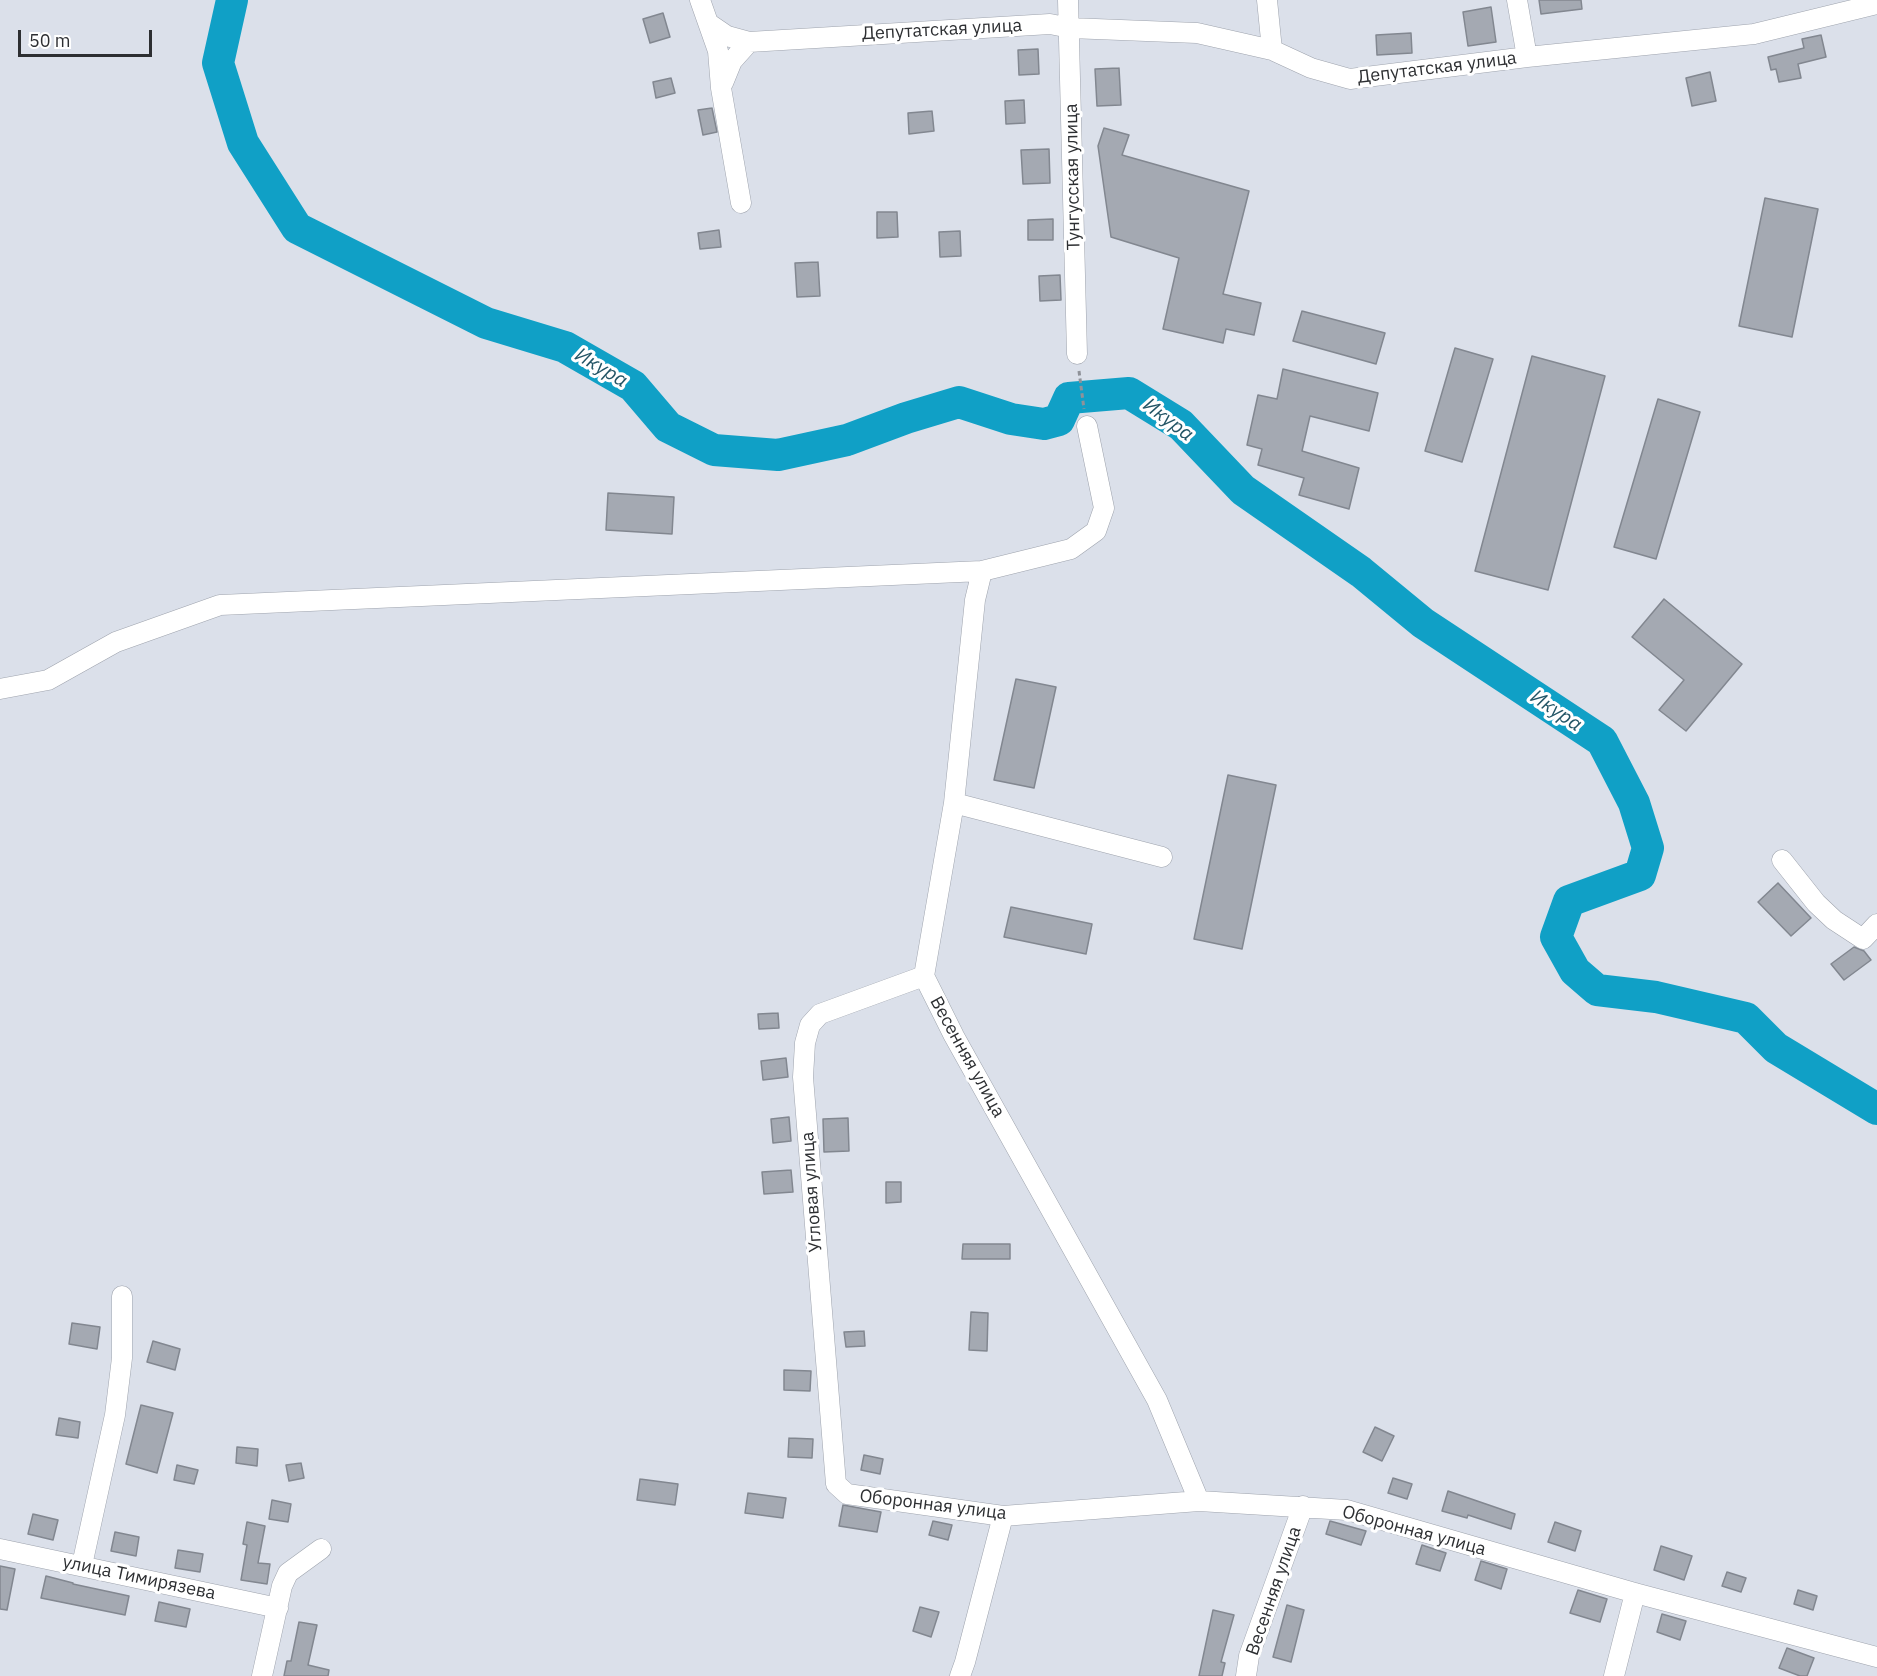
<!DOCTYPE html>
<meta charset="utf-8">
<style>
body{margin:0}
#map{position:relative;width:1877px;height:1676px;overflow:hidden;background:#dbe0ea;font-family:"IBM Plex Sans",sans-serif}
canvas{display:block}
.scale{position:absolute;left:18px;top:30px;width:134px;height:27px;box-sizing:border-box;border:3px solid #2d2f32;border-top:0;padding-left:8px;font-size:18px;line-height:21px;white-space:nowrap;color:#2d2f32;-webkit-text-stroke:4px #fff;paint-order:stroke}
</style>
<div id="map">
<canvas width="1877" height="1676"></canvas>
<div class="scale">50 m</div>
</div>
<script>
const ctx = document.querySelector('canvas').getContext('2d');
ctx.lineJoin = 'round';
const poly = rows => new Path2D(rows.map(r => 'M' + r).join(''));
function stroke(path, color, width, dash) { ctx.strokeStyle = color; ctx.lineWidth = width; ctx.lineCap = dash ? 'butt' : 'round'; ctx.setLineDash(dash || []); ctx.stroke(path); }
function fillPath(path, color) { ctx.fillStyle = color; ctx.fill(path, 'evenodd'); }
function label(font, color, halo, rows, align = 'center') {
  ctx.font = font + ' "IBM Plex Sans",sans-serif'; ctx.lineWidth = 6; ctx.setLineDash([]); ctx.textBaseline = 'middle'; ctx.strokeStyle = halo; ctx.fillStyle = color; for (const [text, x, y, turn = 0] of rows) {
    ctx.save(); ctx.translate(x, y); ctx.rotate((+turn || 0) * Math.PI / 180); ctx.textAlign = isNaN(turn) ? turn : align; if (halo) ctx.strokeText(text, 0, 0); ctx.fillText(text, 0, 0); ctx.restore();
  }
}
const river = poly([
 [232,0,218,63,243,143,297,228,486,323,565,347,633,386,668,427,714,450,778,455,847,440,906,418,959,402,1011,419,1044,424,1059,420,1069,398,1129,393,1181,425,1243,490,1361,572,1423,623,1602,741,1634,803,1648,848,1640,875,1569,901,1556,937,1575,971,1597,990,1656,997,1746,1018,1776,1048,1877,1109]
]);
const building = poly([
 [1539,0,1581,0,1582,9,1541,14,1539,0],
 [1491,7,1496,42,1468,46,1463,12,1491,7],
 [663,13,670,37,650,43,643,19,663,13],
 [1411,33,1412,53,1377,55,1376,35,1411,33],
 [1821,35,1826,57,1798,64,1801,78,1779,82,1776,69,1771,70,1768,57,1804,48,1802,39,1821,35],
 [1038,49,1039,74,1019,75,1018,50,1038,49],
 [1119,68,1121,105,1097,106,1095,69,1119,68],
 [1710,72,1716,101,1692,106,1686,78,1710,72],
 [671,78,675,93,656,98,653,82,671,78],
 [1024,100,1025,123,1006,124,1005,101,1024,100],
 [712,108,717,132,703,135,698,110,712,108],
 [932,111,934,131,909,134,908,113,932,111],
 [1104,128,1129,135,1122,155,1249,191,1223,294,1261,303,1254,335,1226,329,1223,343,1163,329,1179,258,1111,237,1098,146,1104,128],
 [1049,149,1050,183,1023,184,1021,150,1049,149],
 [1765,198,1818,209,1792,337,1739,326,1765,198],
 [877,212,897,212,898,237,877,238,877,212],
 [1053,219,1053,240,1028,240,1028,220,1053,219],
 [719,230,721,247,700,249,698,233,719,230],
 [960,231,961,256,940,257,939,232,960,231],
 [818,262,820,296,797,297,795,263,818,262],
 [1060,275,1061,300,1040,301,1039,276,1060,275],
 [1302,311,1385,333,1376,364,1293,341,1302,311],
 [1455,348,1493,359,1462,462,1425,451,1455,348],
 [1532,356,1605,376,1548,590,1475,571,1532,356],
 [1283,369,1378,393,1369,431,1310,416,1302,451,1359,468,1349,509,1299,495,1304,478,1258,465,1262,449,1247,445,1258,395,1277,399,1283,369],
 [1658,399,1700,412,1656,559,1614,547,1658,399],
 [608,493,674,497,672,534,606,530,608,493],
 [1664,599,1742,664,1686,731,1659,710,1684,680,1632,637,1664,599],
 [1016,679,1056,687,1034,788,994,780,1016,679],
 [1228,775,1276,785,1242,949,1194,939,1228,775],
 [1778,883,1811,918,1791,936,1758,902,1778,883],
 [1011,907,1092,924,1086,954,1004,937,1011,907],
 [1854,947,1864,951,1871,960,1844,980,1831,964,1854,947],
 [778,1013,779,1028,759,1029,758,1014,778,1013],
 [786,1058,788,1077,763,1080,761,1061,786,1058],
 [789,1117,791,1141,773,1143,771,1119,789,1117],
 [848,1118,849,1151,824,1152,823,1119,848,1118],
 [791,1170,793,1192,764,1194,762,1172,791,1170],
 [886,1182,901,1182,901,1202,886,1203,886,1182],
 [963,1244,1010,1244,1010,1259,962,1259,963,1244],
 [971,1312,988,1313,987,1351,969,1350,971,1312],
 [72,1323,100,1327,97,1349,69,1344,72,1323],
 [864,1331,865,1346,846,1347,844,1332,864,1331],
 [153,1341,180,1349,175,1370,147,1362,153,1341],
 [784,1370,811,1371,810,1391,784,1390,784,1370],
 [141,1405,173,1413,157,1473,126,1464,141,1405],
 [59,1418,80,1422,78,1438,56,1435,59,1418],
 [1375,1427,1394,1436,1382,1461,1363,1452,1375,1427],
 [789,1438,813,1439,812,1458,788,1457,789,1438],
 [237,1447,258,1449,257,1466,236,1463,237,1447],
 [864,1455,883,1459,880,1474,861,1470,864,1455],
 [301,1463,304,1478,289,1481,286,1465,301,1463],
 [177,1465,198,1470,194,1484,174,1480,177,1465],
 [1393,1478,1412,1484,1407,1499,1388,1493,1393,1478],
 [640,1479,678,1484,675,1505,637,1500,640,1479],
 [1448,1491,1515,1514,1511,1529,1468,1515,1467,1518,1442,1511,1448,1491],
 [748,1493,786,1498,783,1518,745,1513,748,1493],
 [272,1500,291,1504,288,1522,269,1519,272,1500],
 [843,1505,881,1512,877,1532,839,1526,843,1505],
 [33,1514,58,1520,53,1540,28,1534,33,1514],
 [933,1521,952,1525,948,1540,929,1535,933,1521],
 [1330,1521,1366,1531,1361,1545,1326,1534,1330,1521],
 [247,1522,265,1526,258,1563,270,1564,267,1584,241,1580,247,1545,243,1544,247,1522],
 [1555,1522,1581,1531,1575,1551,1548,1542,1555,1522],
 [115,1532,139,1537,136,1556,111,1551,115,1532],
 [1422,1545,1446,1553,1440,1571,1416,1564,1422,1545],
 [1661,1546,1692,1556,1684,1580,1654,1570,1661,1546],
 [178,1550,203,1554,200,1572,175,1568,178,1550],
 [1481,1561,1507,1569,1501,1589,1475,1580,1481,1561],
 [0,1566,15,1569,7,1610,0,1609,0,1566],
 [1727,1572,1746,1578,1741,1592,1722,1586,1727,1572],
 [46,1576,73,1583,73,1584,129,1596,125,1615,41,1598,46,1576],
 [1578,1590,1607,1599,1600,1622,1570,1613,1578,1590],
 [1798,1590,1817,1596,1813,1610,1794,1604,1798,1590],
 [159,1602,190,1609,186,1627,155,1621,159,1602],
 [1287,1605,1304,1610,1291,1662,1273,1657,1287,1605],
 [920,1607,939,1612,931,1637,913,1631,920,1607],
 [1213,1610,1234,1615,1221,1662,1225,1663,1222,1676,1199,1676,1213,1610],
 [1662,1614,1686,1621,1680,1640,1657,1632,1662,1614],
 [299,1622,317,1625,308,1665,329,1670,328,1676,284,1676,287,1661,291,1661,299,1622],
 [1787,1648,1814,1658,1807,1676,1800,1676,1779,1668,1787,1648]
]);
const path = poly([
 [1079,371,1084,409]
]);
const minor = poly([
 [700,0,718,51,721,88,741,203],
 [1068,0,1077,354],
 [1267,0,1272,50],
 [1517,0,1527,57],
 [708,23,727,36,749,42,732,61,723,83],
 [749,42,1050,24,1070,28,1197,33,1272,50,1311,68,1350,79,1527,57,1754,34,1877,4],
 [982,571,975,600,954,803,924,976,954,1036,1157,1400,1199,1501],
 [0,689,48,680,116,642,220,605,982,571,1071,549,1096,531,1104,508,1087,426],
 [954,803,1162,857],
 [1782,860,1816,903,1834,920,1863,939,1877,924],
 [924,976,820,1014,810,1025,805,1043,803,1077,836,1484,847,1494,1003,1516,1199,1501,1347,1510,1635,1593,1877,1657],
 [0,1549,278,1608],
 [82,1565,115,1415,122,1358,122,1296],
 [262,1676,282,1586,288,1573,321,1549],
 [960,1676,965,1662,1003,1516],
 [1246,1676,1249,1656,1303,1506],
 [1614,1676,1635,1593]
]);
const streetNames = [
 ["Депутатская улица",942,30,-3],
 ["Депутатская улица",1437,68,-7],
 ["Тунгусская улица",1073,177,-91],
 ["Весенняя улица",967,1057,61],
 ["Угловая улица",812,1192,-94],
 ["Оборонная улица",933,1505,7],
 ["Оборонная улица",1414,1531,15],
 ["улица Тимирязева",139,1578,12],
 ["Весенняя улица",1274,1591,-71]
];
const waterNames = [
 ["Икура",601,368,31],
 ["Икура",1168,420,37],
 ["Икура",1556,711,34]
];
stroke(river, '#10a0c6', 32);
fillPath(building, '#a4a9b2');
stroke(building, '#828790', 1.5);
stroke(minor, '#9ea3ad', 21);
stroke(path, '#8f9299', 3, [4.5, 3]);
stroke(minor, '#fff', 20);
label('18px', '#2d2f32', '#fff', streetNames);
label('italic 20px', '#235566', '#fff', waterNames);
</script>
